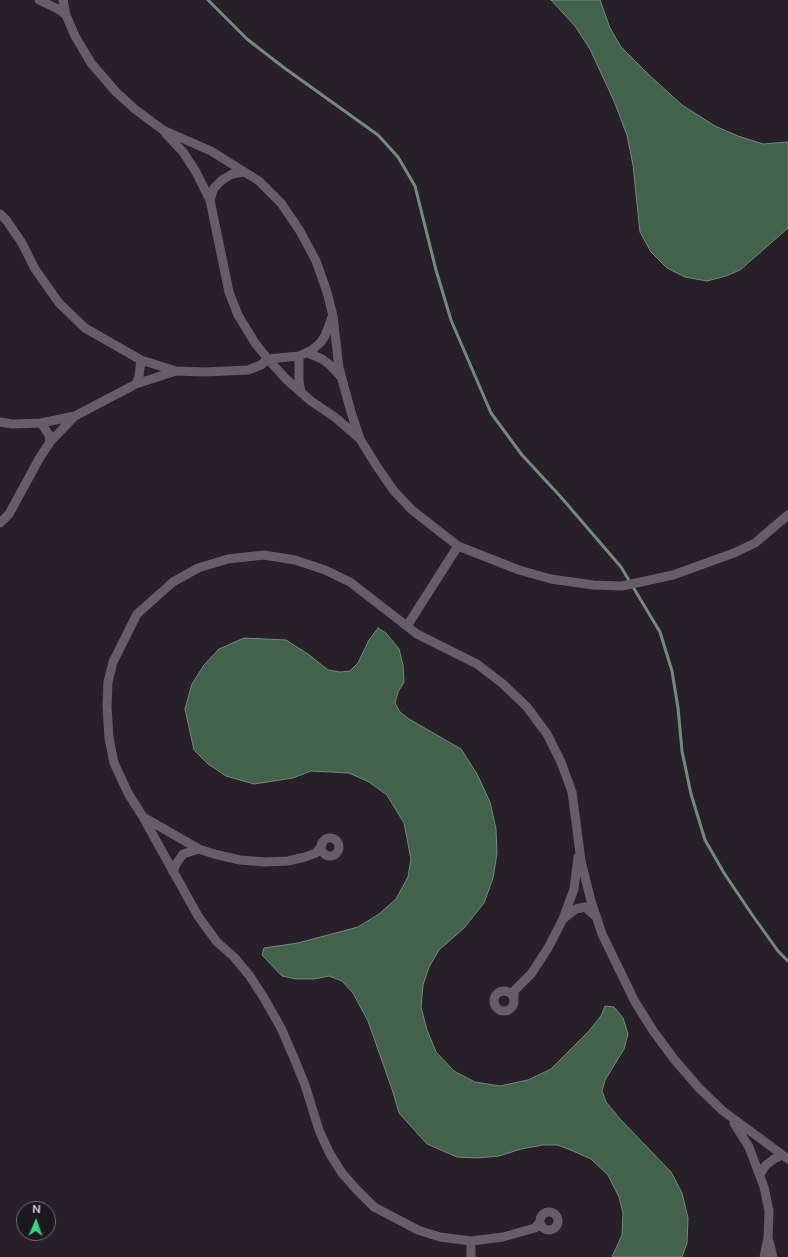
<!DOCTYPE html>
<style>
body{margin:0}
#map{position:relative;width:788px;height:1257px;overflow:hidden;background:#272029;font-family:"Nunito Sans",sans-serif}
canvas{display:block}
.north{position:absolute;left:16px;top:1201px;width:40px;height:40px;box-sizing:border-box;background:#1d171f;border:1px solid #706b72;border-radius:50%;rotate:2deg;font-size:11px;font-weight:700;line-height:16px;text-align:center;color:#ede9ef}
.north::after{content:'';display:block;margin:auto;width:14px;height:18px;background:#35d881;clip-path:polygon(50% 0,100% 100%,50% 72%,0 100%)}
</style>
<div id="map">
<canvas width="788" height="1257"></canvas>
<div class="north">N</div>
</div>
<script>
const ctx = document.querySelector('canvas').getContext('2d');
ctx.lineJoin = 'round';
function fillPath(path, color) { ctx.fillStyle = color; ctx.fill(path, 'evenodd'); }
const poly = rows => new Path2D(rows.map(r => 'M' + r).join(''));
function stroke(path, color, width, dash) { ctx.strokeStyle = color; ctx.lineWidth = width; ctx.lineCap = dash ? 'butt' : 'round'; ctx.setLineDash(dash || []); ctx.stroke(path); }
const water = poly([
 [551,0,600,0,610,28,621,47,648,74,682,105,715,126,738,136,763,144,788,142,788,228,740,270,726,276,707,281,685,277,667,268,651,252,640,232,633,165,627,135,614,101,590,49,575,26,551,0],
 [378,628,386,633,399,649,403,665,404,682,398,692,395,703,400,712,409,719,461,749,477,774,490,802,496,829,497,853,493,878,484,903,464,928,439,950,429,967,423,985,421,1007,427,1030,436,1052,454,1071,475,1082,500,1086,528,1080,551,1069,588,1032,601,1016,605,1006,614,1007,623,1018,628,1034,624,1049,605,1080,602,1091,606,1102,620,1119,671,1172,682,1193,688,1218,687,1243,682,1257,612,1257,622,1235,623,1213,619,1197,608,1175,591,1159,573,1151,558,1145,543,1145,521,1149,499,1156,477,1158,457,1157,427,1144,399,1113,393,1092,368,1021,353,993,342,981,329,976,314,979,296,979,282,976,262,955,264,948,298,943,358,927,379,914,396,899,408,877,411,859,404,823,387,795,369,782,349,773,311,771,293,778,254,784,226,776,208,764,194,750,185,709,192,684,204,665,219,649,244,638,286,640,308,654,328,670,340,672,350,671,358,663,369,640,378,628]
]);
const stream = poly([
 [208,0,247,39,283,67,378,135,398,157,415,186,436,270,451,320,491,413,522,455,560,496,621,567,660,632,672,671,678,708,682,751,691,794,705,840,724,873,753,916,778,951,788,961]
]);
const street = poly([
 [39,0,58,9,66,15],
 [63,0,66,15,75,36,91,63,116,92,136,110,163,130,211,151,259,181,281,203,300,231,316,261,327,292,333,316,339,368,351,412,360,439,376,465,394,491,412,510,458,546,519,570,551,579,593,585,622,586,673,575,734,553,755,543,788,515],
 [166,134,183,152,196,172,210,200,229,292,238,315,255,343,268,359,299,356,312,350,321,342,325,336,332,317],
 [210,200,214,188,222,180,232,174,243,172],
 [0,214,7,221,22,243,35,269,59,303,85,328,141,360,176,371,205,372,248,370,261,365,268,359,286,379,311,401,336,418,359,438],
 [308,353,322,359,330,365,340,376],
 [299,356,299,382,301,392],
 [136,384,139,376,141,360],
 [0,422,12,424,41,423,75,416,136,384,176,371],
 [41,423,49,435,50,442],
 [0,523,9,514,39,459,50,442,75,416],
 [407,626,458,546],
 [143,817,199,849,214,854,240,860,265,862,288,861,305,857,316,853,322,845],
 '321 847a9 9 0 1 1 18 0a9 9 0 1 1-18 0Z',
 [173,872,176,864,183,854,199,849],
 [563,919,576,909,585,907,596,917],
 '494 1001a10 10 0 1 1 20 0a10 10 0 1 1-20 0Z',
 [514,1000,514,991,531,974,548,948,563,919,574,889,578,857],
 [734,1123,749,1147,764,1187,769,1211,768,1238,764,1257],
 [760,1174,766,1165,774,1159,782,1155],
 '540 1221a9 9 0 1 1 18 0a9 9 0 1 1-18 0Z',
 [540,1222,535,1228,503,1237,471,1241,440,1237,418,1230,374,1207,357,1190,342,1173,330,1154,319,1130,305,1085,294,1058,281,1028,264,998,249,975,234,957,217,942,198,916,143,817,128,793,114,763,109,738,107,707,108,682,113,662,137,614,173,582,198,568,228,559,264,555,295,560,325,570,350,582,417,634,477,664,503,684,527,707,547,734,561,762,572,792,581,861,591,901,602,934,635,1002,654,1032,674,1059,699,1088,723,1111,788,1159],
 [769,1241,773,1257],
 [471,1257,471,1241]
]);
fillPath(water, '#42624c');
stroke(water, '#758a7d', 1);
stroke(stream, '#758a7d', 3);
stroke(street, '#655d68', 9);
</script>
